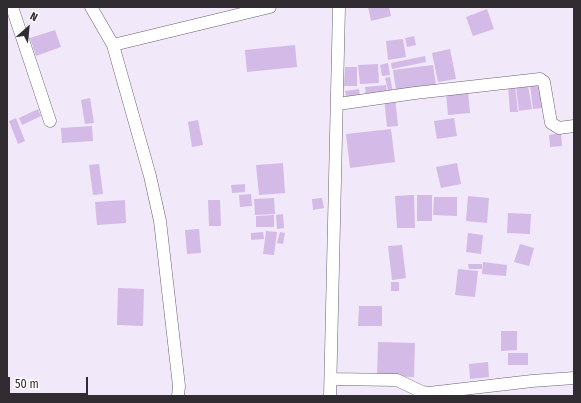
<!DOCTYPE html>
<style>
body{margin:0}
#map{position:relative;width:581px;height:403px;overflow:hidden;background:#f1e8f9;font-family:"Fira Sans Condensed",sans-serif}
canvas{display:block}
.frame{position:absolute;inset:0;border:8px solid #302c32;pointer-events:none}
.north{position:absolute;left:8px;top:8px;width:40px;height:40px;-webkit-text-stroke:3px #fff;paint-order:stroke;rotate:27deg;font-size:11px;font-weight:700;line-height:16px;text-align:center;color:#302c32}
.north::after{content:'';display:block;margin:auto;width:14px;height:18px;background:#302c32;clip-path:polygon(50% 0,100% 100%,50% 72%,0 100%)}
.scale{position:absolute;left:8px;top:377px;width:80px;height:18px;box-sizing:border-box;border:2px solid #302c32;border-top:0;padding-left:5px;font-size:12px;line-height:14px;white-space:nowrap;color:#302c32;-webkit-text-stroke:3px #fff;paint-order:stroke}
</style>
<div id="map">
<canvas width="581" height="403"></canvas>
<div class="frame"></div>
<div class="north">N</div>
<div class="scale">50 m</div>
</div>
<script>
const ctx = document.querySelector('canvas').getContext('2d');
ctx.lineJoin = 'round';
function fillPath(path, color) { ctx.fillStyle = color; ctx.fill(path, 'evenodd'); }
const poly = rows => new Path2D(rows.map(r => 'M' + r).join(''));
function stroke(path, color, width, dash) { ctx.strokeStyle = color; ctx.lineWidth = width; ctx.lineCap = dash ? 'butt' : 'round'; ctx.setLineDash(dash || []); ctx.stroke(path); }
const building = poly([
 [368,7,389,7,391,16,371,21],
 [487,9,494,29,473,36,466,17],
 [55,30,61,47,36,56,30,38],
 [414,36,416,45,407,47,405,38],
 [403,39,406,57,388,60,386,41],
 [295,45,297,67,247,72,245,50],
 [450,49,456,79,438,82,432,53],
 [425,56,426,62,392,69,391,63],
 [388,63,390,75,382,76,380,65],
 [378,64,379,83,360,84,358,65],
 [433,65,436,85,396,90,393,70],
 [345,67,357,67,357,86,344,86],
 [390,77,393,93,389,94,385,78],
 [540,84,543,108,533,109,530,85],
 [386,85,387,94,366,96,365,87],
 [528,85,532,109,519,111,516,87],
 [508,86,515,86,518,112,510,112],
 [359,89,360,98,347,100,345,91],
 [468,91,470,113,448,115,446,93],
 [395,97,398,126,387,127,384,98],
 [90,98,94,123,85,124,81,100],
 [38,109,41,116,22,125,19,118],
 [16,118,25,141,18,144,9,121],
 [454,118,457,136,437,139,434,121],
 [198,120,203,145,192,147,188,122],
 [92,126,93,141,62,143,61,128],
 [391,129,395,162,350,168,346,134],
 [561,133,562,146,550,147,549,135],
 [283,163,285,193,259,195,256,165],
 [457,163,461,184,441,188,436,167],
 [99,164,103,194,93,195,89,165],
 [245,184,245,192,232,193,231,185],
 [251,194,252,206,240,207,239,195],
 [414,195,415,228,397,228,395,196],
 [417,195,432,195,432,221,417,221],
 [468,196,489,198,487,223,466,221],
 [434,197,457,197,457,216,433,215],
 [274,198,275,214,255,215,254,199],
 [322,198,324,208,313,210,312,199],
 [125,200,126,223,97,225,95,202],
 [208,200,220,200,221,226,209,226],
 [508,213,531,214,530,234,507,233],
 [283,214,284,228,277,229,276,215],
 [274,215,274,227,256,227,256,216],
 [199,229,201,253,187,254,185,230],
 [266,231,277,232,274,255,263,254],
 [263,232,264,239,251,240,251,233],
 [280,232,285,233,283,244,277,243],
 [468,233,483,235,481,254,466,252],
 [520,244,534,248,529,266,514,262],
 [402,245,406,278,392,280,388,246],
 [483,262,507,265,506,276,482,274],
 [468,264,482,264,482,269,469,269],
 [458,269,478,271,475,297,455,295],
 [391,282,399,282,399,291,391,291],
 [118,288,144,289,143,326,117,325],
 [359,306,382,306,382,326,358,326],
 [501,331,517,331,517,350,501,351],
 [378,342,415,343,414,377,377,376],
 [508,353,528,353,528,365,508,365],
 [488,362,489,377,470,379,469,364]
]);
const minor = poly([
 [12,7,50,121],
 [91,7,113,45,150,176,160,221,179,386,178,396],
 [113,45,270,7],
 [338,104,415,93,540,79,544,82,551,123,559,128,574,126],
 [331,379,397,380,422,392,429,393,532,381,574,378],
 [330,396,339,7]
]);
fillPath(building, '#d4bae7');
stroke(minor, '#6a6270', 13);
stroke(minor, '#fff', 12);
</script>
